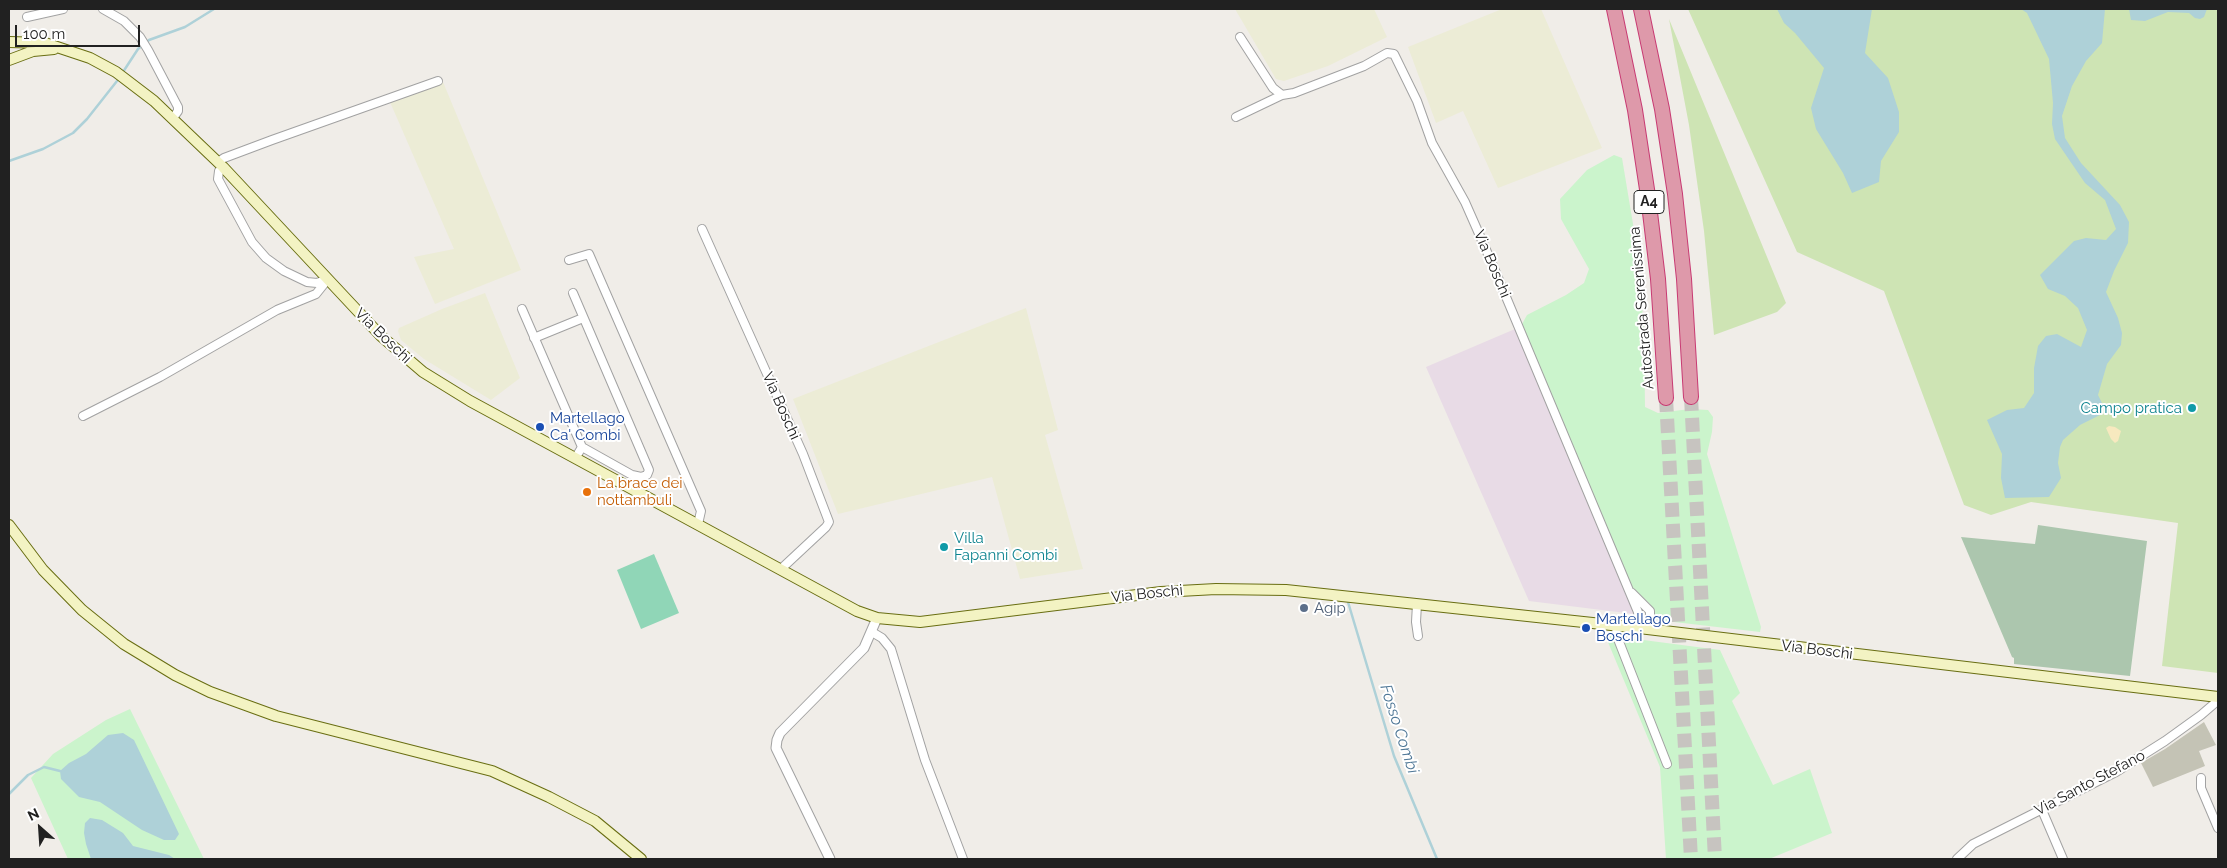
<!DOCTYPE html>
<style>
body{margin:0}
#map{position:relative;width:2227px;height:868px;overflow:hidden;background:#f0ede8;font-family:Raleway,sans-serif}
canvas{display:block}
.frame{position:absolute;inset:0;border:10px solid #212121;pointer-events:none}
.north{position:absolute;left:15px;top:803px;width:50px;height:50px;-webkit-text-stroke:4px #fff;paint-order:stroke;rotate:334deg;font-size:14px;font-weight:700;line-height:20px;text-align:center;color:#212121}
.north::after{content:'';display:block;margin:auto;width:18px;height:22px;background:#212121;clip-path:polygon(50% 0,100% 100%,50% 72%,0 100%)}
.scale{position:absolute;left:15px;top:25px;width:125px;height:22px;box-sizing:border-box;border:2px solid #212121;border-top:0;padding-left:6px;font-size:15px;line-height:18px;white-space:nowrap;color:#212121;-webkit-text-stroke:4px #fff;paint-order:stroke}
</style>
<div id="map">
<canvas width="2227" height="868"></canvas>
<div class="frame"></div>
<div class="north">N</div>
<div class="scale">100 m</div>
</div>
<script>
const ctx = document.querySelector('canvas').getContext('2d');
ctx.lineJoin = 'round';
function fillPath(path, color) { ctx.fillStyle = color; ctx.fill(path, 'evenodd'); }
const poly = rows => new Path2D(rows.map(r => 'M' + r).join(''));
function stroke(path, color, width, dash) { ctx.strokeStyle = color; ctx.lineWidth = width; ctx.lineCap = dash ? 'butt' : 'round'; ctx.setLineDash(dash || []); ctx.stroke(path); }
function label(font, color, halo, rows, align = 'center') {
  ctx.font = font + ' Raleway,sans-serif'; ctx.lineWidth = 4; ctx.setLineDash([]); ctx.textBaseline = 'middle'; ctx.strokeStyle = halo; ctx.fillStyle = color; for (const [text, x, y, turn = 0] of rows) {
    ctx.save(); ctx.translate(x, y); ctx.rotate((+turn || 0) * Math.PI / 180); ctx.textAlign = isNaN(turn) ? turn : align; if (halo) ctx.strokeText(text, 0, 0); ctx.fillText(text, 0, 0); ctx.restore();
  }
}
const industrial = poly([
 [1515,329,1634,614,1529,601,1426,367]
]);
const construction = poly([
 [2204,722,2216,745,2199,751,2205,766,2153,787,2141,763,2165,749]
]);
const farmland = poly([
 [1235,9,1374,9,1387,37,1328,66,1284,81,1276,79],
 [1502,9,1541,9,1602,148,1498,188,1463,111,1436,123,1408,47],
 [443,82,521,270,435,304,414,257,454,249,390,102],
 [485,293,520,378,491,400,424,359,401,340,398,331,399,328,442,309],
 [1026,308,1058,430,1045,435,1083,569,1020,579,992,477,838,514,793,399]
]);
const grass = poly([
 [1688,9,2218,9,2218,673,2162,666,2178,523,2031,502,1991,515,1964,505,1884,291,1797,252],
 [1669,19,1786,303,1777,312,1714,335,1704,231,1689,125]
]);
const sand = poly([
 [2109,426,2115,427,2121,431,2118,441,2115,443,2111,439,2106,428]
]);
const cemetery = poly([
 [2038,525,2147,541,2130,676,2014,664,2014,658,2012,657,1961,537,2035,544]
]);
const park = poly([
 [1614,155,1622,158,1636,242,1644,328,1645,407,1658,413,1690,409,1708,410,1713,417,1712,432,1707,454,1761,627,1760,632,1657,620,1650,604,1632,587,1521,326,1527,315,1566,295,1584,283,1589,269,1561,219,1560,199,1587,170],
 [1605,635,1720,650,1740,693,1732,701,1773,785,1810,769,1832,833,1769,859,1666,859,1660,767],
 [130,709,204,859,68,859,31,778,53,754,106,720]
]);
const pitch = poly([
 [654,554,679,613,641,629,617,570]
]);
const water = poly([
 [1777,9,1872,9,1865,53,1888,78,1899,112,1899,132,1881,161,1879,182,1852,193,1843,173,1816,129,1811,108,1824,68,1795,33,1784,23],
 [2021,9,2105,9,2102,43,2086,61,2072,86,2062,116,2065,138,2081,163,2120,205,2129,222,2128,243,2114,271,2106,292,2118,318,2122,333,2121,345,2107,364,2098,395,2104,407,2102,414,2080,425,2063,440,2060,447,2058,463,2061,478,2049,497,2005,498,2001,478,2002,454,1987,420,2007,410,2024,408,2034,393,2034,368,2038,346,2046,336,2057,334,2081,347,2087,330,2078,308,2065,296,2048,289,2040,275,2074,241,2086,238,2106,240,2116,229,2105,200,2085,183,2055,139,2052,124,2053,103,2049,59,2027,13],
 [2129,9,2207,9,2204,17,2200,19,2195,18,2189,13,2168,12,2145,21,2131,20],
 [123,733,134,740,179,834,175,840,164,840,142,830,100,802,79,797,61,779,60,771,69,763,86,754,108,735],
 [90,818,102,820,123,833,133,846,169,855,175,859,91,859,86,844,84,833,85,823]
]);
const stream = poly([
 [123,72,138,49,149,40,185,27,214,9],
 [9,161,43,149,73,133,87,119,117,81],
 [1348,602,1394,756,1437,859],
 [9,794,28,775,44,767,60,771]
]);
const motorwayTunnel = poly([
 [1691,397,1715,859],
 [1666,398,1691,859]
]);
const minor = poly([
 [103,9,124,21,140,37,148,50,178,107,178,111,173,118],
 [27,17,63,9],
 [1240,37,1273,88,1282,95],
 [1236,117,1282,95,1294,93,1364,66,1387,53,1394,54,1417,101,1432,143,1465,202,1491,261,1638,612,1639,628],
 [218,162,224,158,272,140,438,81],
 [223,167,219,171,218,179,252,242,266,258,284,271,307,282,317,283,328,279],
 [702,229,803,454,829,522,826,527,781,569],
 [569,260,589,254,701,511,698,524],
 [573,293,649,470,647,475,641,477,632,475,582,447,576,457],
 [522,309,582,447],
 [534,338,583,318],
 [83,416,160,377,277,310,316,294,328,279],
 [1632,593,1650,611,1650,630],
 [1417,604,1416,622,1418,636],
 [1617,626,1616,634,1667,764],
 [872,632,882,638,891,649,925,760,963,859],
 [2201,778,2201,788,2218,828],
 [2042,810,2063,859],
 [1957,859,1973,844,2116,772,2165,741,2201,715,2215,703,2216,697]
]);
const tertiary = poly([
 [830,859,776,748,777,740,780,733,864,648,877,618]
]);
const secondary = poly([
 [9,42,45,43,90,58,116,72,154,101,223,167,381,336,423,372,470,401,857,611,877,618,920,622,1161,592,1216,589,1286,590,1639,628,2218,697],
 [9,60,33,51,54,49],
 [9,525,43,570,82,610,124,644,175,675,210,692,276,716,492,771,549,797,595,821,641,859]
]);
const motorway = poly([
 [1614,9,1635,110,1648,196,1658,279,1666,398],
 [1641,9,1662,109,1675,194,1684,279,1691,397]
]);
const markers = [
 [2192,408,5,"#0f9aa8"],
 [540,427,5,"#1a4fb4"],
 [587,492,5,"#e8710a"],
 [944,547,5,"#0f9aa8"],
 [1304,608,5,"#5c6f8a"],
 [1586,628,5,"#1a4fb4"]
];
const shields = [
 [1649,202,30]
];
const shieldNames = [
 ["A4",1649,202]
];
const streetNames = [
 ["Via Boschi",1492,264,67],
 ["Autostrada Serenissima",1642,308,-95],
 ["Via Boschi",383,336,44],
 ["Via Boschi",781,406,66],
 ["Via Boschi",1147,594,-6],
 ["Via Boschi",1817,650,7],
 ["Via Santo Stefano",2090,783,-28]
];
const cultureNames = [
 ["Campo pratica",2182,408],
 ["Villa",954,538,"left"],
 ["Fapanni Combi",954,555,"left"]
];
const transitNames = [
 ["Martellago",550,418],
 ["Ca' Combi",550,435],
 ["Martellago",1596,619],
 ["Boschi",1596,636]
];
const foodNames = [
 ["La brace dei",597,483],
 ["nottambuli",597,500]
];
const serviceNames = [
 ["Agip",1314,608]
];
const waterNames = [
 ["Fosso Combi",1399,729,72]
];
fillPath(industrial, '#e8dbe6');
fillPath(construction, '#c4c3b5');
fillPath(farmland, '#ececd6');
fillPath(grass, '#cee4b4');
fillPath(sand, '#f7e9bf');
fillPath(cemetery, '#acc6ae');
fillPath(park, '#cbf4cc');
fillPath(pitch, '#90d6b7');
fillPath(water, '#aed1d8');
stroke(stream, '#aed1d8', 2.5);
stroke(motorwayTunnel, '#c7c4c0', 14, [14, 7]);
stroke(minor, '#a2a2a2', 10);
stroke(tertiary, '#a2a2a2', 11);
stroke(secondary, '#696e12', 12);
stroke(motorway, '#c83b73', 16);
stroke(minor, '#fff', 8);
stroke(tertiary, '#fff', 9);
stroke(secondary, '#f3f3c3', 10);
stroke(motorway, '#de99aa', 14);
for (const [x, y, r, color] of markers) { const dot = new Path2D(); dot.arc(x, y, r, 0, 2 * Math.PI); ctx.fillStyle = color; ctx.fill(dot); stroke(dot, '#fff', 2); }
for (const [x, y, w] of shields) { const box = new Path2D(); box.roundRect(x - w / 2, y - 11.5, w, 23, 4); ctx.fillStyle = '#fff'; ctx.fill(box); stroke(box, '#212121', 1); }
label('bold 14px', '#212121', null, shieldNames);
label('15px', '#212121', '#fff', streetNames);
label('15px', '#0d838f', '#fff', cultureNames, 'right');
label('15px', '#164399', '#fff', transitNames, 'left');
label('15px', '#c56008', '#fff', foodNames, 'left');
label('15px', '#4e5e75', '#fff', serviceNames, 'left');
label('italic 16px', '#507897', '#fff', waterNames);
</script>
